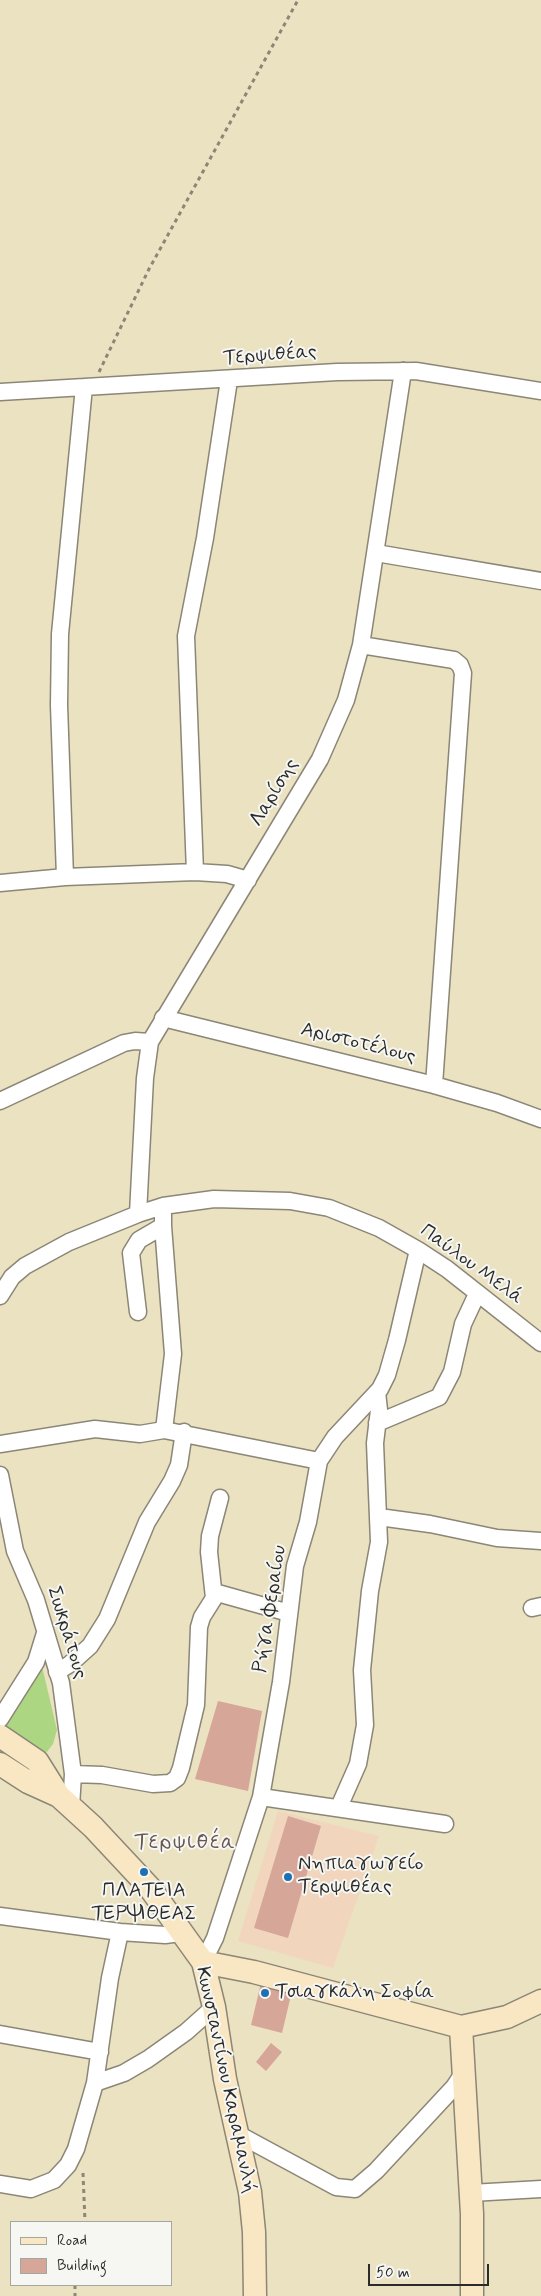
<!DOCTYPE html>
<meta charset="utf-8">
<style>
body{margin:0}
#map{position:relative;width:541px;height:2296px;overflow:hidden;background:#ebe2c2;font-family:Mynerve,sans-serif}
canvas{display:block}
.legend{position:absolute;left:10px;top:2221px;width:162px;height:65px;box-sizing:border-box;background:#f6f6f2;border:1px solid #a5a5a2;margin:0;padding:6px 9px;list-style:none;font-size:15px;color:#2b2b2b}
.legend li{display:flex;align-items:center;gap:10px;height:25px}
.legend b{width:25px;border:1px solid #a5a5a2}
.scale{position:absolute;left:368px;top:2264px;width:121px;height:22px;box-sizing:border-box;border:2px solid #2b2b2b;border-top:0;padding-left:6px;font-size:15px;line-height:18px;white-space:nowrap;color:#2b2b2b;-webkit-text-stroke:4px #f6f6f2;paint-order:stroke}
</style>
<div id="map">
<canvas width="541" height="2296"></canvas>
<ul class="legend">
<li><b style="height:6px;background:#f9e7c3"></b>Road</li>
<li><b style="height:14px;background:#d6a698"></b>Building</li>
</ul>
<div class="scale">50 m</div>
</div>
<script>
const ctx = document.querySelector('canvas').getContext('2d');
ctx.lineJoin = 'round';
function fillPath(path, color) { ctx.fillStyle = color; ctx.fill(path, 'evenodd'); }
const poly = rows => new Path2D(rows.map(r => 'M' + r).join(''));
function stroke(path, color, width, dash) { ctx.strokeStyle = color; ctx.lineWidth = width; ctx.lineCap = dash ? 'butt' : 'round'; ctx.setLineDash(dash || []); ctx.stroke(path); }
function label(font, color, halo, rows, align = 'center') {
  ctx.font = font + ' Mynerve,sans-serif'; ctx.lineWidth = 4; ctx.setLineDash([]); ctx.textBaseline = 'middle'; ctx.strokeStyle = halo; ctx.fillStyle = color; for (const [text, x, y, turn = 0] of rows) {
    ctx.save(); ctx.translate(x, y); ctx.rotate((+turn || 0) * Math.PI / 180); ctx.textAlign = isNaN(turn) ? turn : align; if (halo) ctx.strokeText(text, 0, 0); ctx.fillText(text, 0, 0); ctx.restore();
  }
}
const built = poly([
 [278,1811,379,1836,333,1968,238,1941]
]);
const green = poly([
 [41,1662,57,1730,53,1744,46,1753,42,1754,3,1726]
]);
const building = poly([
 [218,1701,262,1711,248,1791,195,1779],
 [288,1816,321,1826,288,1938,254,1928],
 [261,1983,292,1991,282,2033,251,2025],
 [271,2043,282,2052,266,2071,256,2062]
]);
const path = poly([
 [99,372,149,269,298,0],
 [83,2173,85,2222],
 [75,2285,75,2296]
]);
const street = poly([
 [0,392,337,372,416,371,541,391],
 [376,553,541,581],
 [361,645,454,660,460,665,463,673,434,1085],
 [195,872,186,636,205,538,229,380],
 [65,877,59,705,60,634,84,387],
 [0,883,65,877,195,872,227,874,248,880],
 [163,1018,434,1085,497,1103,541,1119],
 [0,1101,124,1043,135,1041,150,1042],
 [163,1206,163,1226,173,1354,164,1430],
 [138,1214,145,1078,150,1042,320,759,346,700,361,645,403,371],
 [0,1296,12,1277,25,1266,69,1242,138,1214,163,1206,214,1199,290,1201,329,1208,379,1228,418,1250,447,1269,541,1343],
 [138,1312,131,1253,139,1240,163,1226],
 [377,1423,439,1397,452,1372,463,1324,477,1294],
 [0,1444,95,1429,140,1434,164,1430,319,1461],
 [0,1475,15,1551,36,1600,61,1683,73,1774,71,1807],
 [379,1517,430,1524,497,1538,541,1541],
 [214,1592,289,1613],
 [532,1608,541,1606],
 [57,1672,70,1664,90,1646,107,1619,147,1522,172,1481,179,1465,184,1432],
 [0,1719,36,1662,45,1633],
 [73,1774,102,1775,153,1784,170,1783,177,1778,181,1768,196,1705,199,1627,202,1617,214,1598,209,1552,210,1536,220,1498],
 [261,1797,445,1824],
 [339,1807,358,1764,365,1725,362,1670,370,1591,379,1542,375,1443,379,1410,377,1392],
 [0,1916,120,1932,165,1935,181,1933],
 [203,1962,215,1938,261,1797,281,1682,295,1566,308,1522,319,1461,335,1437,380,1389,387,1375,397,1340,418,1250],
 [0,2034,100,2052],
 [95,2083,124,2073,148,2059,186,2032,214,2007],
 [236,2133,336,2187,355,2189,376,2171,454,2087,464,2072],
 [0,2184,31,2189,54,2180,68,2165,76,2149,95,2083,110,1978,120,1932],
 [471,2193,541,2189]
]);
const secondary = poly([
 [0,1736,37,1761,59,1796,93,1827,150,1888,203,1962,214,2007,225,2079,250,2192,254,2232,255,2296],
 [0,1764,28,1782,59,1796],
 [203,1962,254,1972,461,2027,507,2017,541,2001],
 [461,2027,472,2214,472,2296]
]);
const markers = [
 [144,1872,5,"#1f6fb2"],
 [288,1877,5,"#1f6fb2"],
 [265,1993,5,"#1f6fb2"]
];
const streetNames = [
 ["Τερψιθέας",270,356,-4],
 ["Λαρίσης",275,793,-59],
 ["Αριστοτέλους",358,1044,14],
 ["Παύλου Μελά",471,1265,36],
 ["Ρήγα Φεραίου",271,1609,-81],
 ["Σωκράτους",66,1633,73],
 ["Κωνσταντίνου Καραμανλή",225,2080,78]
];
const poiNames = [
 ["Νηπιαγωγείο",298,1865],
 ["Τερψιθέας",298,1888],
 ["ΠΛΑΤΕΙΑ",144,1892,"center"],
 ["ΤΕΡΨΙΘΕΑΣ",144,1915,"center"],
 ["Τσιαγκάλη Σοφία",275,1993]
];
const quarterNames = [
 ["Τερψιθέα",185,1843]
];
fillPath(built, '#f1d5bd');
fillPath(green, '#acd682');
fillPath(building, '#d6a698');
stroke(street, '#8b8676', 19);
stroke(secondary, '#8b8676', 25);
stroke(path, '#8b8676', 3, [4, 4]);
stroke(street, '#fff', 16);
stroke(secondary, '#f9e7c3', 22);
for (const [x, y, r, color] of markers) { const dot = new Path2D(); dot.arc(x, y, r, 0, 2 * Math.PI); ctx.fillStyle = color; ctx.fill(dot); stroke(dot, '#f6f6f2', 2); }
label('20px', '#2b2b2b', '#f6f6f2', streetNames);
label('20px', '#2b2b2b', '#f6f6f2', poiNames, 'left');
ctx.letterSpacing = '1px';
label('22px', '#675651', '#f6f6f2', quarterNames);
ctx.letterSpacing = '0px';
</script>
